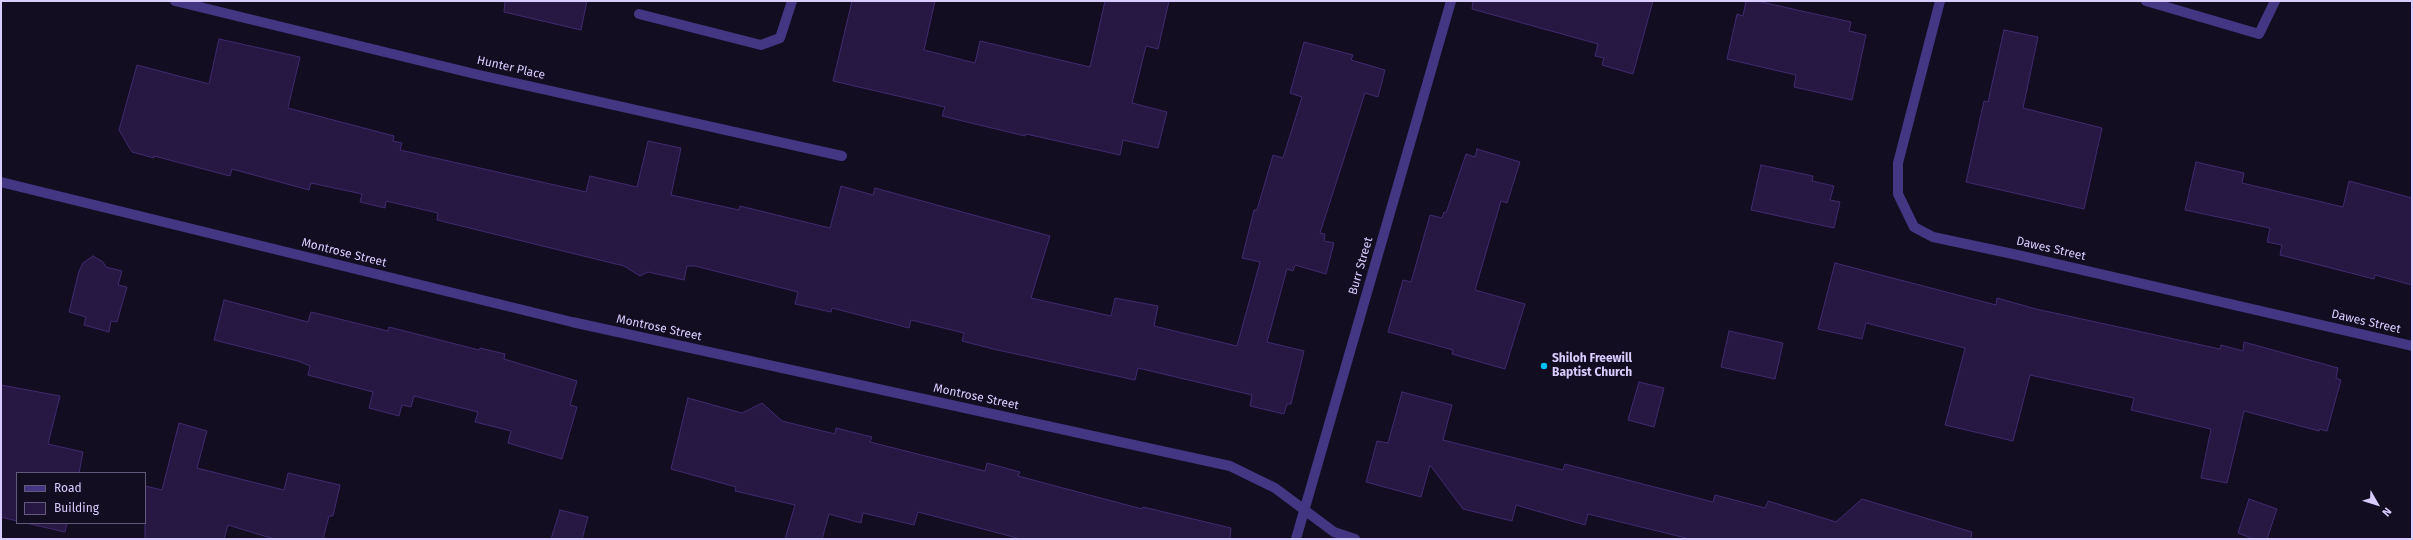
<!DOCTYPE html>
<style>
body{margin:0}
#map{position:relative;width:2413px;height:540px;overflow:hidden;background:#130d22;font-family:"Fira Sans",sans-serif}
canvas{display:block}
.frame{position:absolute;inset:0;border:2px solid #d9cdff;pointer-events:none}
.legend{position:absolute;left:16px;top:472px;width:130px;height:52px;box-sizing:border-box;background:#130d22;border:1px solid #625a7a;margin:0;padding:5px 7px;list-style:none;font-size:12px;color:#d9cdff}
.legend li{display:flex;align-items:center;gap:8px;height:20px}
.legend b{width:20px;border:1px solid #625a7a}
.north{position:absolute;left:2357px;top:484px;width:40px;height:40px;-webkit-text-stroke:3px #130d22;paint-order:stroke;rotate:129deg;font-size:11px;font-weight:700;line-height:16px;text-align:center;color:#d9cdff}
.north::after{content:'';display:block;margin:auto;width:14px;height:18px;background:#d9cdff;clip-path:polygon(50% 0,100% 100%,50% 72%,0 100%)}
</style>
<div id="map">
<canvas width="2413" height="540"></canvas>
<div class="frame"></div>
<ul class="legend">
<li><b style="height:5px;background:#433682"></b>Road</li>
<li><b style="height:11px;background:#261843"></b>Building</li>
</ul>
<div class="north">N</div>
</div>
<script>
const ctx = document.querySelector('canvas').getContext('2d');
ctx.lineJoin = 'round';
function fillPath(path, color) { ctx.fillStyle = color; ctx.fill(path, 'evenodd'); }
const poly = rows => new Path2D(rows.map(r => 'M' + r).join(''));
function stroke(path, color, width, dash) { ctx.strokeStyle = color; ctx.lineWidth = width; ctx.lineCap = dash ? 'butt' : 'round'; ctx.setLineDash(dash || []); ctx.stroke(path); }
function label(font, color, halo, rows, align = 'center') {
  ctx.font = font + ' "Fira Sans",sans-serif'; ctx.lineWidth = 4; ctx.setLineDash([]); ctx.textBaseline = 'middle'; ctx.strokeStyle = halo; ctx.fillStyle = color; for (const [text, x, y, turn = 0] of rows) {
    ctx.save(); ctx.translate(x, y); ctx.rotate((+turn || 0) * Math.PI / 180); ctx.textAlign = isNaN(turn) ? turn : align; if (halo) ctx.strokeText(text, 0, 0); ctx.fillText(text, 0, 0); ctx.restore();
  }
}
const building = poly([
 [505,1,587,1,581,30,504,12,505,1],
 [852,1,935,1,924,50,975,63,980,41,1090,67,1105,1,1169,1,1158,49,1146,46,1132,103,1167,112,1158,148,1123,140,1120,155,1026,134,1025,136,942,116,945,107,833,81,852,1],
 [1473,1,1653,1,1633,74,1602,65,1604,58,1595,56,1598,44,1472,9,1473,1],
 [1746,1,1757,1,1851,22,1849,31,1866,35,1852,100,1794,87,1796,75,1727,59,1737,14,1743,16,1746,1],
 [2004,30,2038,37,2023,108,2102,128,2084,209,1966,182,1984,101,1988,102,2004,30],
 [219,39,300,57,288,108,394,136,393,141,402,143,400,150,586,192,590,176,637,187,648,141,681,148,671,195,739,210,740,206,830,228,841,186,873,195,875,188,1050,236,1031,298,1111,316,1115,298,1158,306,1154,326,1237,346,1260,262,1242,258,1254,210,1257,210,1273,155,1283,158,1302,97,1290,93,1304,42,1353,55,1351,60,1385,70,1378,97,1365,93,1320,233,1325,234,1324,241,1334,243,1326,274,1295,265,1293,271,1287,269,1267,342,1304,351,1291,404,1287,404,1284,414,1250,406,1252,395,1138,368,1135,380,993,349,962,341,964,333,911,320,909,328,832,308,831,312,795,304,798,292,695,266,687,266,684,280,648,272,640,276,624,266,437,220,438,213,386,201,385,208,360,202,362,194,311,183,309,190,232,169,230,176,154,156,154,158,132,152,119,130,137,65,209,84,219,39],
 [1477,149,1520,162,1507,203,1501,201,1475,290,1525,304,1505,369,1452,354,1453,350,1388,332,1403,280,1411,282,1430,215,1442,218,1444,212,1446,213,1466,154,1475,157,1477,149],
 [2196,162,2244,173,2242,183,2343,207,2349,181,2412,198,2412,285,2375,275,2374,279,2280,255,2282,245,2267,242,2270,228,2185,210,2196,162],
 [1761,165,1813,176,1812,181,1834,186,1830,200,1840,202,1834,228,1751,210,1761,165],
 [93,256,103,262,106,267,122,271,118,285,127,287,117,322,111,321,109,332,84,325,86,317,69,312,79,271,83,263,93,256],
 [1835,263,1996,305,1997,298,2036,309,2220,349,2221,345,2243,351,2244,342,2338,368,2336,378,2341,380,2327,431,2319,429,2319,431,2244,411,2227,483,2201,478,2211,429,2131,410,2134,398,2030,375,2013,441,1945,425,1965,348,1866,323,1862,339,1818,329,1835,263],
 [224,300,308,322,311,312,388,331,389,327,479,350,480,348,505,354,504,359,577,381,570,405,577,407,562,459,508,443,511,431,475,422,478,412,414,396,411,407,402,405,399,416,369,408,373,392,308,375,310,366,298,361,214,340,224,300],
 [1729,331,1783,343,1775,379,1721,367,1729,331],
 [1639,382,1664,388,1654,427,1628,420,1639,382],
 [1,385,60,396,48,444,83,452,79,473,17,473,17,521,1,517,1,385],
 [1402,392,1452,405,1443,440,1563,470,1565,464,1713,502,1715,495,1765,508,1768,501,1836,522,1862,499,1972,532,1971,539,1690,539,1588,514,1585,525,1516,505,1512,521,1463,509,1430,465,1421,497,1366,482,1377,441,1388,443,1402,392],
 [688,398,742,413,762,403,782,421,835,434,836,428,872,437,870,442,985,471,987,463,1020,472,1018,476,1142,509,1143,507,1231,528,1230,539,1021,539,918,512,914,525,863,513,861,523,829,514,822,539,785,539,795,505,735,491,736,487,671,469,688,398],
 [179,423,207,431,197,468,284,490,288,473,340,485,333,516,329,516,323,539,274,539,228,525,224,539,145,539,145,486,162,490,179,423],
 [2249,499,2277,509,2267,539,2254,539,2238,533,2249,499],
 [560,510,588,517,582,539,551,539,560,510],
 [26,523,67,523,65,532,26,523]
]);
const lane = poly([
 [2146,1,2259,34,2275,1],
 [639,14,761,45,780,38,792,1]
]);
const street = poly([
 [175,1,475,74,842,156],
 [1940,1,1898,163,1898,194,1914,227,1933,237,2013,254,2412,346],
 [1,182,572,322,1230,466,1275,488,1334,532,1355,539],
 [1296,539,1451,1]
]);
const markers = [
 [1544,366,4,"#00bff8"]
];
const streetNames = [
 ["Hunter Place",511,68,13],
 ["Dawes Street",2051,249,13],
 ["Montrose Street",344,253,14],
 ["Burr Street",1361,266,-74],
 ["Dawes Street",2366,322,13],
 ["Montrose Street",659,328,12],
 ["Montrose Street",976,397,12]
];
const poiNames = [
 ["Shiloh Freewill",1552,359],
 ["Baptist Church",1552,373]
];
fillPath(building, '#261843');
stroke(building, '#402a70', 1);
stroke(lane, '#433682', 10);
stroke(street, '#433682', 10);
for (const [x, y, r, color] of markers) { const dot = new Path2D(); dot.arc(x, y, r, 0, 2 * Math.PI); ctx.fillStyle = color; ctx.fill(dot); stroke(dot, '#130d22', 1.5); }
label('12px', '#d9cdff', '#130d22', streetNames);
label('bold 12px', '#d9cdff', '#130d22', poiNames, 'left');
</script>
